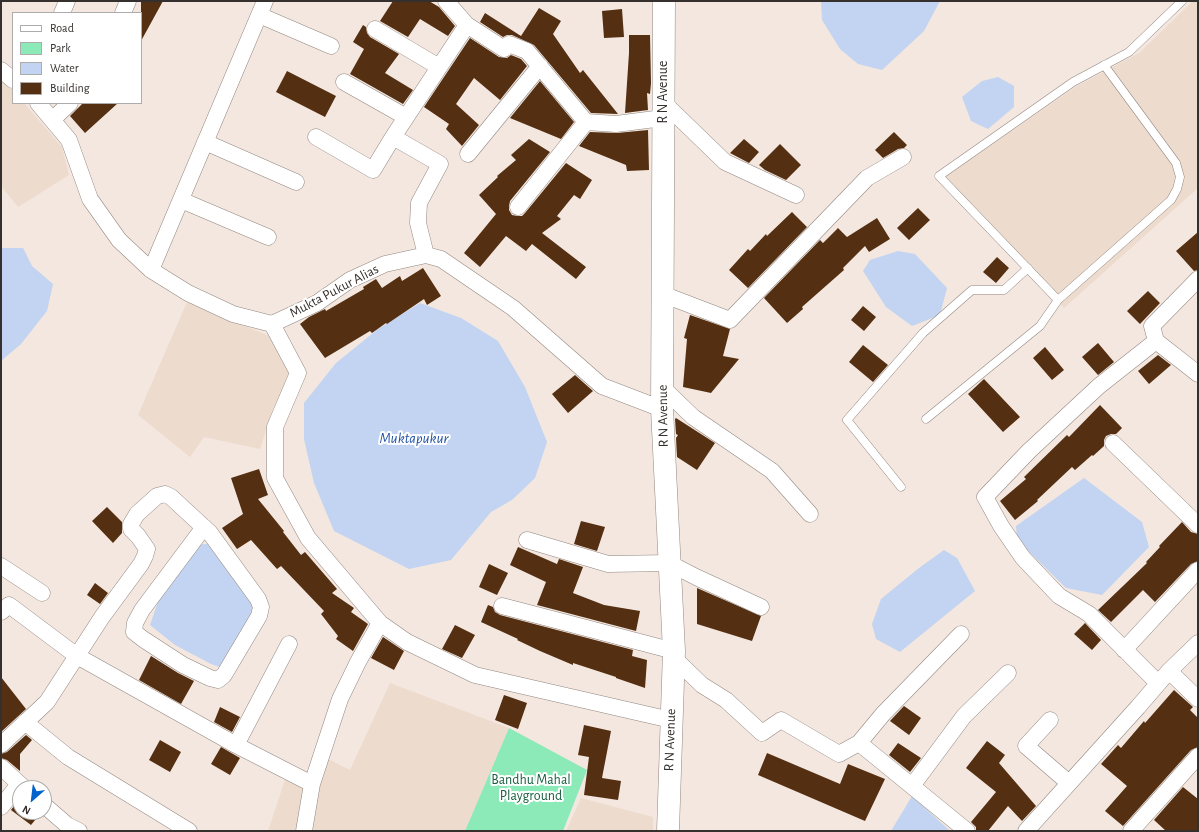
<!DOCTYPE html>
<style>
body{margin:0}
#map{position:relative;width:1199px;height:832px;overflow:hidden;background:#f3e7df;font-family:"Alegreya Sans",sans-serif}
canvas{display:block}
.frame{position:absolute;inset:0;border:2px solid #35302d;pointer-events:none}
.legend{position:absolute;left:12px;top:12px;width:130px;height:92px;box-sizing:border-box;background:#fff;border:1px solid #aeacab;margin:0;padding:5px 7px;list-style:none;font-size:12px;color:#35302d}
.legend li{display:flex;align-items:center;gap:8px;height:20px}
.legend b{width:20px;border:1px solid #aeacab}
.north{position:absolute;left:12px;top:780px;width:40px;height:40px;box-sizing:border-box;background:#fff;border:1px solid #aeacab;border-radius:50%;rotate:208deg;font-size:11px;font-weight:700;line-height:16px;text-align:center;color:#35302d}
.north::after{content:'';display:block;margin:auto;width:14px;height:18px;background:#0263cc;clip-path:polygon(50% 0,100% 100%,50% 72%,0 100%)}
</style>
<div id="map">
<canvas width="1199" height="832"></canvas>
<div class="frame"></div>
<ul class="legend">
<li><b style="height:5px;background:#fff"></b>Road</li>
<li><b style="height:11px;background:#8ce9b8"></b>Park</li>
<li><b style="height:11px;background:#c2d4f1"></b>Water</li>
<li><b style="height:11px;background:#542f11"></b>Building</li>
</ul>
<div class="north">N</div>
</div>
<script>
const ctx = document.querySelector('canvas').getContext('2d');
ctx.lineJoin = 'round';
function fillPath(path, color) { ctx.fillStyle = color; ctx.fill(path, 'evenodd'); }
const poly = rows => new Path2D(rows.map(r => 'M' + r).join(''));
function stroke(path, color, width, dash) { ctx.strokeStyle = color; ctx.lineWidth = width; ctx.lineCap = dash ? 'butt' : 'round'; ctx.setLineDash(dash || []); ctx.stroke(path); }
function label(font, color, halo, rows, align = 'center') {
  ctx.font = font + ' "Alegreya Sans",sans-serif'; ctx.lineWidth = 4; ctx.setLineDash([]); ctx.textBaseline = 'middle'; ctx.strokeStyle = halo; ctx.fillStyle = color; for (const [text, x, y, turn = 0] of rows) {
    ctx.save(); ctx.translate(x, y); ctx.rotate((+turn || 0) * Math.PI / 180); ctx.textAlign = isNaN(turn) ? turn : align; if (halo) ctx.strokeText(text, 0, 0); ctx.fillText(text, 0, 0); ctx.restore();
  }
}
const built = poly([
 [1193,1,1198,1,1198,188,1064,308,945,177,1077,86,1139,53],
 [1,79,13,90,13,103,24,103,62,147,69,175,18,207,1,186],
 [187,302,274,338,292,373,273,408,260,449,204,437,190,457,138,415],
 [390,683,509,728,465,831,268,831,287,774,315,789,328,759,350,770],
 [581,798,653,817,653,831,566,831]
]);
const green = poly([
 [509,728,587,770,563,831,465,831]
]);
const water = poly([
 [821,1,940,1,924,31,882,70,858,64,840,49,822,20],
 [998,77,1014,86,1014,107,988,129,971,121,962,97,982,81],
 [1,248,23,248,32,266,53,284,47,311,21,344,1,361],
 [898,251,915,254,947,288,940,315,912,326,886,307,863,271,870,260],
 [420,303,461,318,498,341,525,387,547,442,535,478,512,500,491,512,451,560,409,569,334,531,314,483,304,439,304,403,336,363,378,329],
 [1084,478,1142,522,1149,547,1102,595,1066,588,1017,540,1016,526],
 [216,543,263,617,231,671,211,664,175,645,150,625,160,596,195,545],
 [944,550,957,558,975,591,900,652,876,639,872,624,881,599,919,568],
 [912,796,950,831,891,831]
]);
const building = poly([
 [141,1,163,1,141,41],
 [393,1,429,1,439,7,455,26,448,36,420,19,408,37,380,21],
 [539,8,561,21,553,34,580,73,583,70,618,114,591,113,534,45,512,35,507,35,503,37,480,22,485,13,521,36],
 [622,9,624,37,604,38,602,11],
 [363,25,366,27,367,33,370,37,399,54,385,73,413,90,403,104,350,74,364,49,353,42],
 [629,35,650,35,651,83,650,94,647,93,648,110,625,113,629,53],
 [470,38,499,57,507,58,511,55,521,59,527,66,500,100,474,78,456,104,479,125,462,146,446,129,449,124,424,107],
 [287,71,336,96,325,117,276,92],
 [540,81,574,122,561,139,510,118],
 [83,103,118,103,85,133,70,116],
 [648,130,649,170,627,171,626,165,579,146,590,132,617,133],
 [894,132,907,145,904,148,898,149,883,158,875,150],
 [529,139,550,152,510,201,509,206,509,210,512,215,517,216,522,216,525,213,566,163,592,180,580,199,574,195,557,216,561,219,542,233,586,267,576,279,532,244,526,251,506,236,480,267,464,253,496,214,479,195,498,177,497,176,516,160,511,155],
 [744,139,759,152,749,163,730,153],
 [780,144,801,165,786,180,765,170,759,165],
 [918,208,930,220,909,240,897,228],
 [792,212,807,227,748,288,729,270,748,249,750,251,766,234,767,236],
 [877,218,890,239,869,252,865,246,843,268,844,270,802,307,803,309,787,323,764,298,820,240,823,243,838,228,847,237],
 [1198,232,1198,270,1194,271,1176,251],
 [997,257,1009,268,996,283,983,272],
 [423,268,441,296,427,305,424,299,387,324,386,323,372,333,370,331,325,358,300,324,309,317,325,309,326,311,364,289,363,287,376,279,382,288,400,276,402,281],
 [1148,291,1160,303,1140,324,1127,311],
 [863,306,876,317,864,331,851,320],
 [690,315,730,329,723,356,739,359,711,393,683,387,687,339,684,338],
 [1098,343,1114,362,1098,375,1082,357],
 [863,345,888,365,873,382,849,362],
 [1045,347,1064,370,1052,380,1033,358],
 [1158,355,1171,365,1149,384,1138,371],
 [575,375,593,391,568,413,552,394],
 [984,379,1020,417,1003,432,968,394],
 [1100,405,1122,428,1116,434,1111,434,1106,436,1104,440,1104,446,1093,456,1092,455,1075,470,1072,467,1037,500,1038,501,1015,520,1000,501,1026,479,1024,477,1067,435,1069,437],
 [676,418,715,443,697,470,677,457,676,438,678,435,676,434,675,419],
 [259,469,268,495,258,499,284,531,283,532,301,555,305,552,337,589,332,593,354,608,351,612,368,624,353,651,336,639,338,636,321,614,324,611,281,566,277,569,251,540,237,549,222,528,243,514,231,478],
 [107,507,122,522,122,533,113,543,92,521],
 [581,521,605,527,597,551,574,544],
 [1182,522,1191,532,1198,534,1198,561,1191,564,1155,602,1143,590,1111,622,1098,610,1147,563,1146,562,1160,547,1159,546],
 [518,547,557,564,559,559,583,567,573,593,604,605,640,611,636,631,537,605,546,582,510,565],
 [489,564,508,573,497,595,479,587],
 [95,583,108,593,100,604,87,595],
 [697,588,761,616,752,641,697,624],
 [488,605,493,607,495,612,500,615,633,650,632,656,647,660,645,688,616,678,616,677,573,663,573,665,540,651,517,640,518,639,481,622],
 [1085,623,1101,640,1092,650,1074,634],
 [455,625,475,635,462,658,442,649],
 [383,637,404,651,394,670,371,658],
 [151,656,178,673,194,681,181,704,139,680],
 [1,677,26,709,1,732],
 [1174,690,1193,707,1190,710,1198,718,1198,747,1191,750,1123,826,1105,811,1127,786,1101,764,1118,745,1121,748,1144,721,1145,723],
 [504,695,527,703,518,729,495,720],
 [904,706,921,718,909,735,890,721],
 [220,707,240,717,232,732,214,722],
 [584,725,611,731,602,778,621,781,618,800,584,795,589,757,578,755],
 [26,735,32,740,20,754,20,771,7,760,1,758,1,754,7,752],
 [160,740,181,752,170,772,149,760],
 [987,741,1005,755,999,763,1036,806,1022,821,1008,806,988,831,976,831,976,827,971,822,996,792,966,768],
 [898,743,921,758,910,772,889,755],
 [221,747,240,758,230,775,211,764],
 [767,753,840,784,848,764,885,779,865,821,758,775],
 [1183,787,1198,799,1198,831,1166,831,1154,820],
 [20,798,20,812,38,812,40,814,31,825,11,810]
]);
const service = poly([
 [1058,300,939,176,1073,82,1129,52,1182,1],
 [926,419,1040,326,1058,300,1171,200,1177,189,1180,177,1176,163,1104,65],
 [901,487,847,420,923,333,972,290,1004,290,1028,268]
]);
const minor = poly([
 [446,1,467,25,504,49,509,44,527,51,586,122,616,124,663,118],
 [62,13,67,1],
 [123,13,128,1],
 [259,15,331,46],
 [375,29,439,67],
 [1,70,13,80],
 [344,82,406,117],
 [663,102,725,162,796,195],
 [38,103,69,140,90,199,119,240,151,270,188,293,233,314,272,324,317,303,350,280,385,264,426,255,441,259,513,308,602,386,662,409],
 [52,120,70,103],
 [316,137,373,170,393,137],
 [205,142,296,182],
 [468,154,540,66],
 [181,200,268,237],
 [518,207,586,122],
 [426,255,418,223,419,203,440,164,393,137,467,25],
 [151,270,265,1],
 [1198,279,1152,326,1156,341,1198,374],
 [662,294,730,320,867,178,903,157],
 [272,324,298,373,275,427,275,478,308,538,380,623,407,642,475,675,671,720],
 [1156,341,1099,386,1029,451,985,497,1001,526,1023,558,1059,596,1089,614,1158,683],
 [662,387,693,417,772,471,810,514],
 [1113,443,1198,525],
 [527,540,608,564,669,563,696,577,761,607],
 [1,566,42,593],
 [502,606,674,651],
 [1,612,9,605,77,656,236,745,312,784,304,831],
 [1124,650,1198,570],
 [673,657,702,685,726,700,762,733,781,720,839,754,859,743,967,831],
 [1169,671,1198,699],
 [1050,720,1026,746,1069,783],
 [25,722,68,757,189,831],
 [859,743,883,714,961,634],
 [1,745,47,702,102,617,141,564,145,556,147,549,138,536,131,529,131,524,137,514,157,496,165,494,171,497,210,533,258,599,261,607,259,616,224,675,218,680,210,678,183,665,143,639,134,632,135,623,142,610,204,527],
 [236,745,289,644],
 [1,767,24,788],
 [312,784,340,699,358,662,380,623],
 [912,786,964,716,1008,673],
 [44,805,67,825,79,831],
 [1,807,19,784],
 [1026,831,1138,707,1169,671,1198,643],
 [1131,831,1198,756]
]);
const primary = poly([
 [664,1,662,409,674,651,668,831]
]);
const streetNames = [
 ["R N Avenue",663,92,-90],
 ["Mukta Pukur Alias",334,291,-28],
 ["R N Avenue",663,416,-91],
 ["R N Avenue",670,740,-88]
];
const parkNames = [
 ["Bandhu Mahal",531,780],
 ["Playground",531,796]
];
const waterNames = [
 ["Muktapukur",414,438]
];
fillPath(built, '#eddbce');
fillPath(green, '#8ce9b8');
fillPath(water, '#c2d4f1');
fillPath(building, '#542f11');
stroke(service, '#928780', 9);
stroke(minor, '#928780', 17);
stroke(primary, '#928780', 23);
stroke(service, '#fff', 8);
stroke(minor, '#fff', 16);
stroke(primary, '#fff', 22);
label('14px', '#35302d', '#fff', streetNames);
label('14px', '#195f40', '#fff', parkNames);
label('italic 15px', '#2153a6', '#fff', waterNames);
</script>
